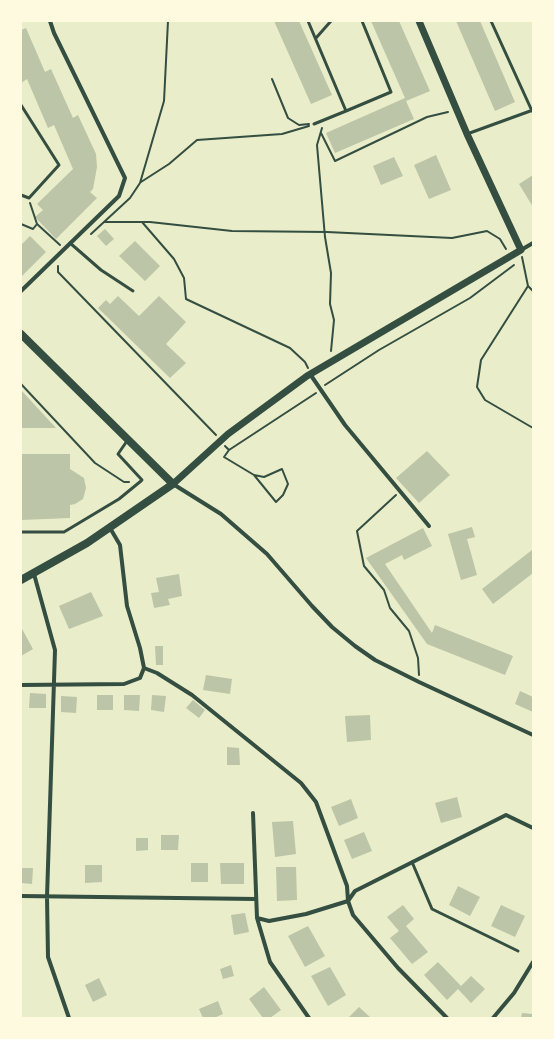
<!DOCTYPE html>
<style>
body{margin:0}
#map{position:relative;width:554px;height:1039px;overflow:hidden;background:#e9edc9;font-family:Overpass,sans-serif}
canvas{display:block}
.frame{position:absolute;inset:0;border:22px solid #fefae0;pointer-events:none}
</style>
<div id="map">
<canvas width="554" height="1039"></canvas>
<div class="frame"></div>
</div>
<script>
const ctx = document.querySelector('canvas').getContext('2d');
ctx.lineJoin = 'round';
function fillPath(path, color) { ctx.fillStyle = color; ctx.fill(path, 'evenodd'); }
const poly = rows => new Path2D(rows.map(r => 'M' + r).join(''));
function stroke(path, color, width, dash) { ctx.strokeStyle = color; ctx.lineWidth = width; ctx.lineCap = dash ? 'butt' : 'round'; ctx.setLineDash(dash || []); ctx.stroke(path); }
const building = poly([
 [274,21,299,21,332,95,311,104],
 [371,21,399,21,430,91,406,101,414,119,335,153,326,133,405,98],
 [456,21,480,21,515,102,495,111],
 [26,28,45,72,51,69,73,118,78,115,96,154,97,167,93,189,90,192,97,198,56,239,35,217,43,210,37,204,73,169,54,125,48,128,27,79,21,83,21,30],
 [436,155,451,190,429,199,414,165],
 [394,157,403,176,381,185,373,166],
 [533,175,533,207,519,184],
 [105,229,114,239,106,246,97,236],
 [30,236,46,252,21,277,21,245],
 [135,241,160,266,145,281,119,256],
 [118,296,139,316,159,296,186,322,166,344,186,363,170,378,98,308,106,300,110,304],
 [21,390,56,428,21,428],
 [427,451,450,475,419,503,396,478],
 [21,454,70,454,70,469,84,478,86,488,83,499,75,504,70,505,70,518,21,520],
 [472,527,475,537,467,539,477,575,461,580,448,534],
 [423,528,432,546,404,560,402,555,385,564,432,633,435,625,513,656,505,675,427,644,366,558],
 [532,550,533,573,493,604,482,589],
 [179,574,182,596,168,599,170,605,154,608,151,593,159,592,156,578],
 [91,592,103,616,69,629,59,606],
 [21,627,33,649,21,656],
 [155,646,163,646,163,665,156,665],
 [206,675,232,679,230,694,203,690],
 [520,691,533,697,533,712,515,704],
 [30,693,46,694,46,708,29,708],
 [97,695,113,695,113,710,97,710],
 [124,695,140,695,139,711,124,710],
 [152,695,166,696,164,712,151,710],
 [61,696,77,697,76,713,61,712],
 [193,700,205,710,199,718,186,708],
 [370,715,371,740,347,742,345,716],
 [227,747,239,748,240,765,227,765],
 [457,797,462,817,441,823,435,803],
 [351,799,358,818,339,826,331,807],
 [293,821,296,854,275,857,272,822],
 [364,832,372,851,352,859,344,840],
 [161,835,179,835,178,850,161,850],
 [136,838,148,838,148,850,136,851],
 [191,863,208,863,208,882,191,882],
 [220,863,244,863,244,884,221,884],
 [85,865,102,865,102,882,85,883],
 [276,867,296,867,297,900,277,901],
 [21,868,33,868,32,884,21,883],
 [458,886,480,897,470,916,449,905],
 [403,905,414,919,406,926,428,952,412,964,390,938,399,931,387,917],
 [501,905,525,916,515,937,491,926],
 [245,913,249,932,234,935,231,915],
 [308,926,325,956,305,967,288,936],
 [438,962,461,986,471,976,485,989,471,1003,458,989,447,1000,424,975],
 [231,965,234,976,223,979,220,969],
 [330,967,346,995,328,1006,311,976],
 [99,978,107,995,93,1002,85,985],
 [264,987,281,1010,270,1018,263,1018,249,999],
 [218,1001,223,1014,214,1018,203,1018,199,1009],
 [359,1007,371,1018,348,1018],
 [522,1013,533,1014,533,1018,521,1018]
]);
const path = poly([
 [272,79,288,118,299,125,309,124],
 [322,128,317,145,325,237,331,273,330,304,334,320,331,351],
 [321,133,335,161,427,117,448,112],
 [141,182,169,164,197,140,282,134,309,126],
 [30,203,37,224,60,245],
 [105,222,150,222,232,231,327,232,452,238,487,231,500,239,506,249],
 [142,222,174,259,184,278,186,299,290,348,305,362,308,368],
 [21,224,33,229,37,224],
 [91,234,130,198,140,183,164,101,168,21],
 [522,257,528,286,481,360,477,387,485,400,533,428],
 [58,266,58,272,216,435],
 [528,286,533,291],
 [21,384,95,463,124,482,129,482],
 [325,385,379,350,470,298,514,265],
 [225,446,229,450,316,393],
 [229,450,224,457,254,475,276,502,283,495,288,484,282,469,264,477,254,475],
 [396,495,357,531,364,566,384,590,390,608,409,631,418,658,419,675]
]);
const service = poly([
 [308,21,346,111,391,92,362,21],
 [491,21,532,111],
 [316,38,331,21],
 [21,105,59,165,29,198,21,195],
 [314,124,346,111],
 [467,134,533,110],
 [70,243,101,270,133,291],
 [21,532,64,532,119,499,141,481,142,480,118,454,127,441],
 [412,862,432,909,518,951]
]);
const minor = poly([
 [521,250,533,243],
 [21,291,119,196,125,178,54,33,50,21],
 [310,374,345,425,429,526],
 [173,484,221,514,267,554,312,606,332,627,355,646,375,660,419,682,533,735],
 [110,528,120,545,127,606,140,648,144,668],
 [34,574,55,650,47,897,48,957,69,1018],
 [144,668,157,673,192,695,301,783,316,802,347,886,348,901,353,915,398,968,447,1018],
 [21,685,124,684,140,678,144,668],
 [253,813,257,918,270,962,309,1018],
 [21,896,256,899],
 [257,918,269,921,306,914,348,901,355,891,506,815,533,828],
 [493,1018,514,993,533,962]
]);
const tertiary = poly([
 [173,484,228,434,307,376,521,250,467,134,419,21]
]);
const secondary = poly([
 [21,334,173,484,87,543,21,580]
]);
fillPath(building, '#bcc5a7');
stroke(path, '#344e41', 2);
stroke(service, '#344e41', 3);
stroke(minor, '#344e41', 4);
stroke(tertiary, '#344e41', 7);
stroke(secondary, '#344e41', 8);
</script>
